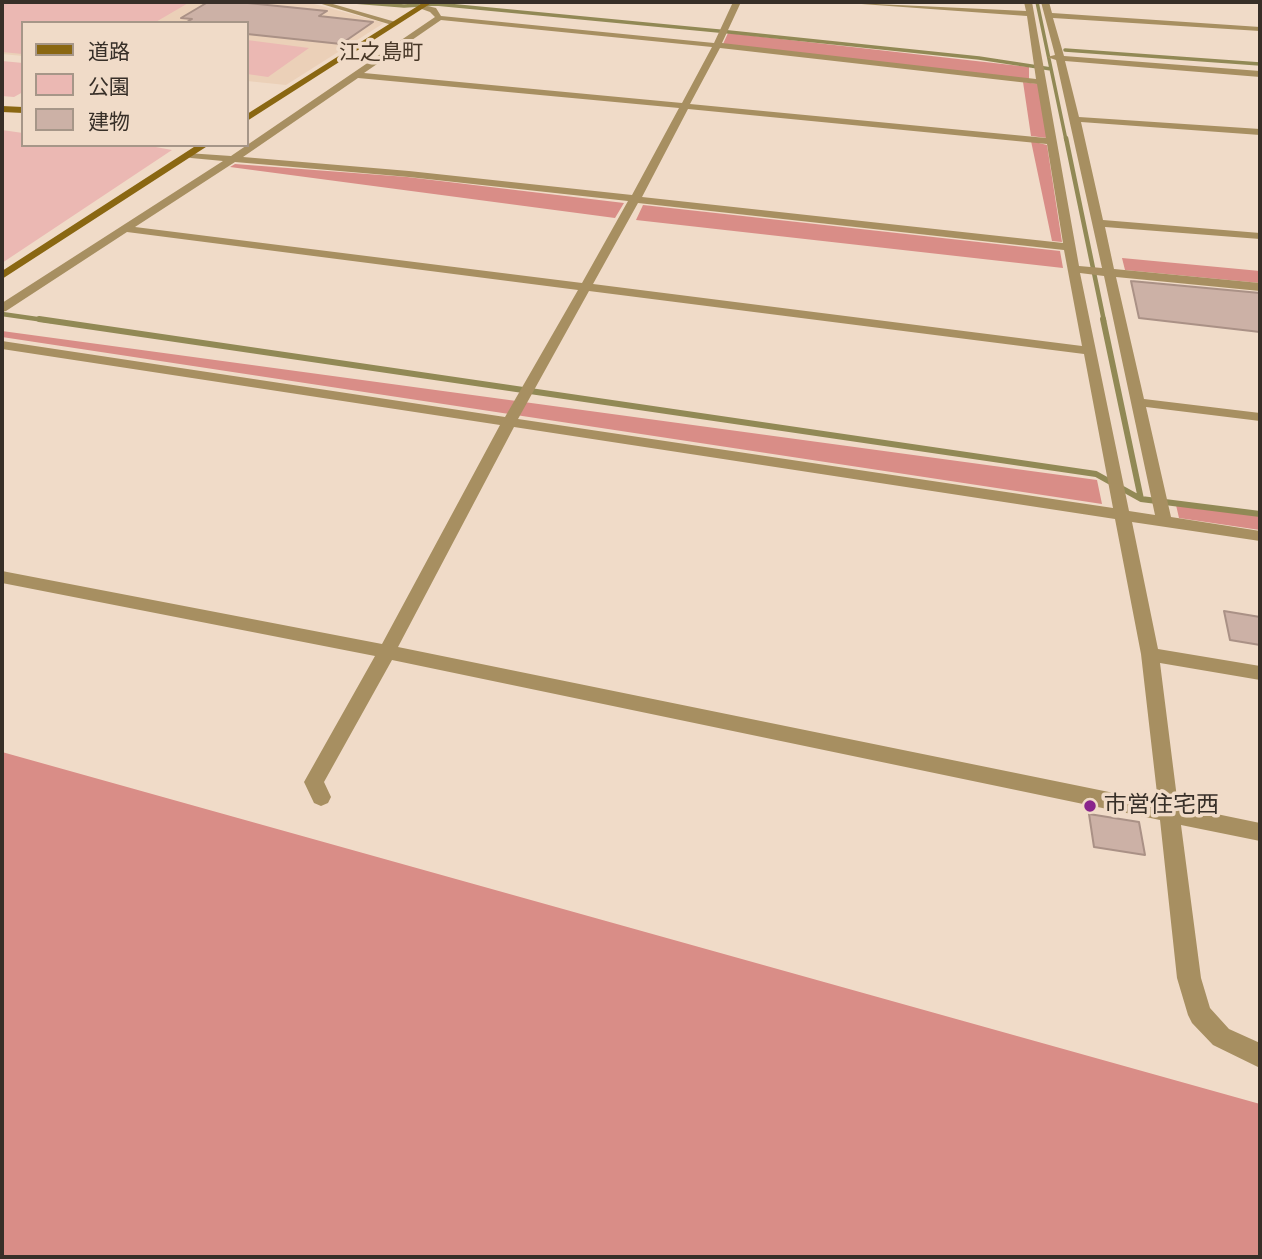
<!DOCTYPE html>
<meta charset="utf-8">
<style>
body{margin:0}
#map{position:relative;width:1262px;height:1259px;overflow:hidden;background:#f0dbc8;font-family:"Varela Round","Noto Sans JP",sans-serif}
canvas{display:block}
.frame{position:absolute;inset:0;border:4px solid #372f28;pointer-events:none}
.legend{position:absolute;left:21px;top:21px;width:228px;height:126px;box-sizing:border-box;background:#f0dbc8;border:2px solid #a69688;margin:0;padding:9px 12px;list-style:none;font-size:21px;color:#372f28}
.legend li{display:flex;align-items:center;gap:14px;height:35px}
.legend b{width:35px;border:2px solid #a69688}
</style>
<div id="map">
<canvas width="1262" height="1259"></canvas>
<div class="frame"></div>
<ul class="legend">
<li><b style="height:9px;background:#8a6712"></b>道路</li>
<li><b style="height:19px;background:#ebb8b3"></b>公園</li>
<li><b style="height:19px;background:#ccb1a6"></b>建物</li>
</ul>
</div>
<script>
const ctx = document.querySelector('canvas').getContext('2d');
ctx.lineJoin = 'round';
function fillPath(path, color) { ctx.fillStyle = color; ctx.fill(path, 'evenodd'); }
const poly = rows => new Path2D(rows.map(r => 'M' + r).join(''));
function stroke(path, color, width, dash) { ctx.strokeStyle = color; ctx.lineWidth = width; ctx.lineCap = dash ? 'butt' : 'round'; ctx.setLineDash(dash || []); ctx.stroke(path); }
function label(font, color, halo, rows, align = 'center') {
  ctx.font = font + ' "Varela Round","Noto Sans JP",sans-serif'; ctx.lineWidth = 7; ctx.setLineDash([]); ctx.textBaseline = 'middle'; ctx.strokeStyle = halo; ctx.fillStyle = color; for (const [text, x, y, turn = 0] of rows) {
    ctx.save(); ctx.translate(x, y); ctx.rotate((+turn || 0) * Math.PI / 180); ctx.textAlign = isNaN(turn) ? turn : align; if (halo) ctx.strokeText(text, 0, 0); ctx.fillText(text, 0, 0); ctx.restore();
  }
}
const built = poly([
 [2,2,307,2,384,23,286,85,247,81,247,23,23,23,23,56,2,54]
]);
const green = poly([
 [2,2,190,2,154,23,23,23,23,54,2,52],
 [247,40,309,48,268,77,247,74],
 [2,61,23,63,23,92,14,97,2,96],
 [2,130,23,133,23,145,145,145,172,150,2,263]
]);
const forest = poly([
 [728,33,1029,67,1029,79,723,44],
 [1023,82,1038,84,1047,138,1031,136],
 [1031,141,1047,145,1062,242,1052,241],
 [235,164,407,177,624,203,615,218,230,167],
 [643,205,1060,251,1063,268,636,220],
 [1122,258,1260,271,1260,283,1125,270],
 [2,331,1097,480,1102,504,2,337],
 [1176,505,1260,516,1260,530,1179,518],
 [2,752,1260,1104,1260,1257,2,1257]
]);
const streamFar2 = poly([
 [354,2,404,6,436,4,729,32,979,58,1051,69],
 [1037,2,1066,140],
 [1065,50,1260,64]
]);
const streamFar1 = poly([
 [1066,138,1104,321],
 [2,314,51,321]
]);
const stream = poly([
 [39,319,1096,474,1141,499,1260,514],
 [1103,319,1141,499]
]);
const building = poly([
 [208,2,238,2,327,11,319,16,373,22,341,44,247,34,247,23,185,23,192,19,181,18,208,2],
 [1131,281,1260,293,1260,332,1139,318,1131,281],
 [1224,611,1260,617,1260,645,1230,640,1224,611],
 [1089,814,1139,822,1145,855,1094,847,1089,814]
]);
const street = poly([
 [315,2,326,2,399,23,392,25,315,2],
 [733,2,741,2,722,43,1036,79,1027,16,834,2,1026,11,1024,2,1032,2,1079,266,1102,268,1056,60,1047,57,1055,55,1041,2,1049,2,1052,13,1260,27,1260,31,1053,18,1064,56,1260,71,1260,77,1065,61,1079,117,1260,129,1260,135,1081,122,1103,220,1260,233,1260,239,1105,227,1114,269,1260,283,1260,291,1116,277,1144,399,1260,413,1260,421,1146,407,1171,517,1260,531,1260,541,1132,522,1158,649,1260,666,1260,680,1160,663,1178,806,1260,823,1260,841,1181,825,1201,978,1210,1008,1229,1029,1260,1043,1260,1068,1213,1045,1192,1023,1188,1015,1177,978,1160,820,392,660,324,782,331,797,328,803,321,806,314,803,304,782,375,656,2,583,2,571,382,644,500,425,2,349,2,341,505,417,578,290,127,232,6,311,2,312,2,303,223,161,191,158,187,157,187,153,231,156,435,17,430,12,419,8,419,4,436,8,441,16,714,43,733,2],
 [441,20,712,47,682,103,364,73,441,20],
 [720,48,1037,84,1046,138,690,104,720,48],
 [358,78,679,108,632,195,409,171,243,157,358,78],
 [688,109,1047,144,1063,243,642,197,688,109],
 [235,162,409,177,628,201,582,283,135,227,235,162],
 [638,203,1064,250,1082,346,593,284,638,203],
 [1080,273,1104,276,1155,515,1129,511,1080,273],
 [589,291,1084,354,1113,508,518,419,589,291],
 [514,427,1115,519,1141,654,1158,802,398,647,514,427]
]);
const secondary = poly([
 [424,2,433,2,247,121,247,114,424,2],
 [2,106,23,107,23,113,2,112,2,106],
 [197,145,209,145,2,279,2,271,197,145]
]);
const markers = [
 [1090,806,7,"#89258c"]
];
const farNeighbourhoodnames = [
 ["江之島町",381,53]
];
const poiNames = [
 ["市営住宅西",1104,806]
];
fillPath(built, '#ebd0b8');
fillPath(green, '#ebb8b3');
fillPath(forest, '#d98d87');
stroke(streamFar2, '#918955', 3.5);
stroke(streamFar1, '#918955', 4.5);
stroke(stream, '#918955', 6);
fillPath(building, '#ccb1a6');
stroke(building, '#aa9186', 2);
fillPath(street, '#a78f61');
fillPath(secondary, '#8a6712');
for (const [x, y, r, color] of markers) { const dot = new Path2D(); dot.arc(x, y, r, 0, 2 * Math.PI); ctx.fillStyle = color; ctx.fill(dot); stroke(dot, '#f0dbc8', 2.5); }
label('21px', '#473727', '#f0dbc8', farNeighbourhoodnames);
label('23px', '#372f28', '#f0dbc8', poiNames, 'left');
</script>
